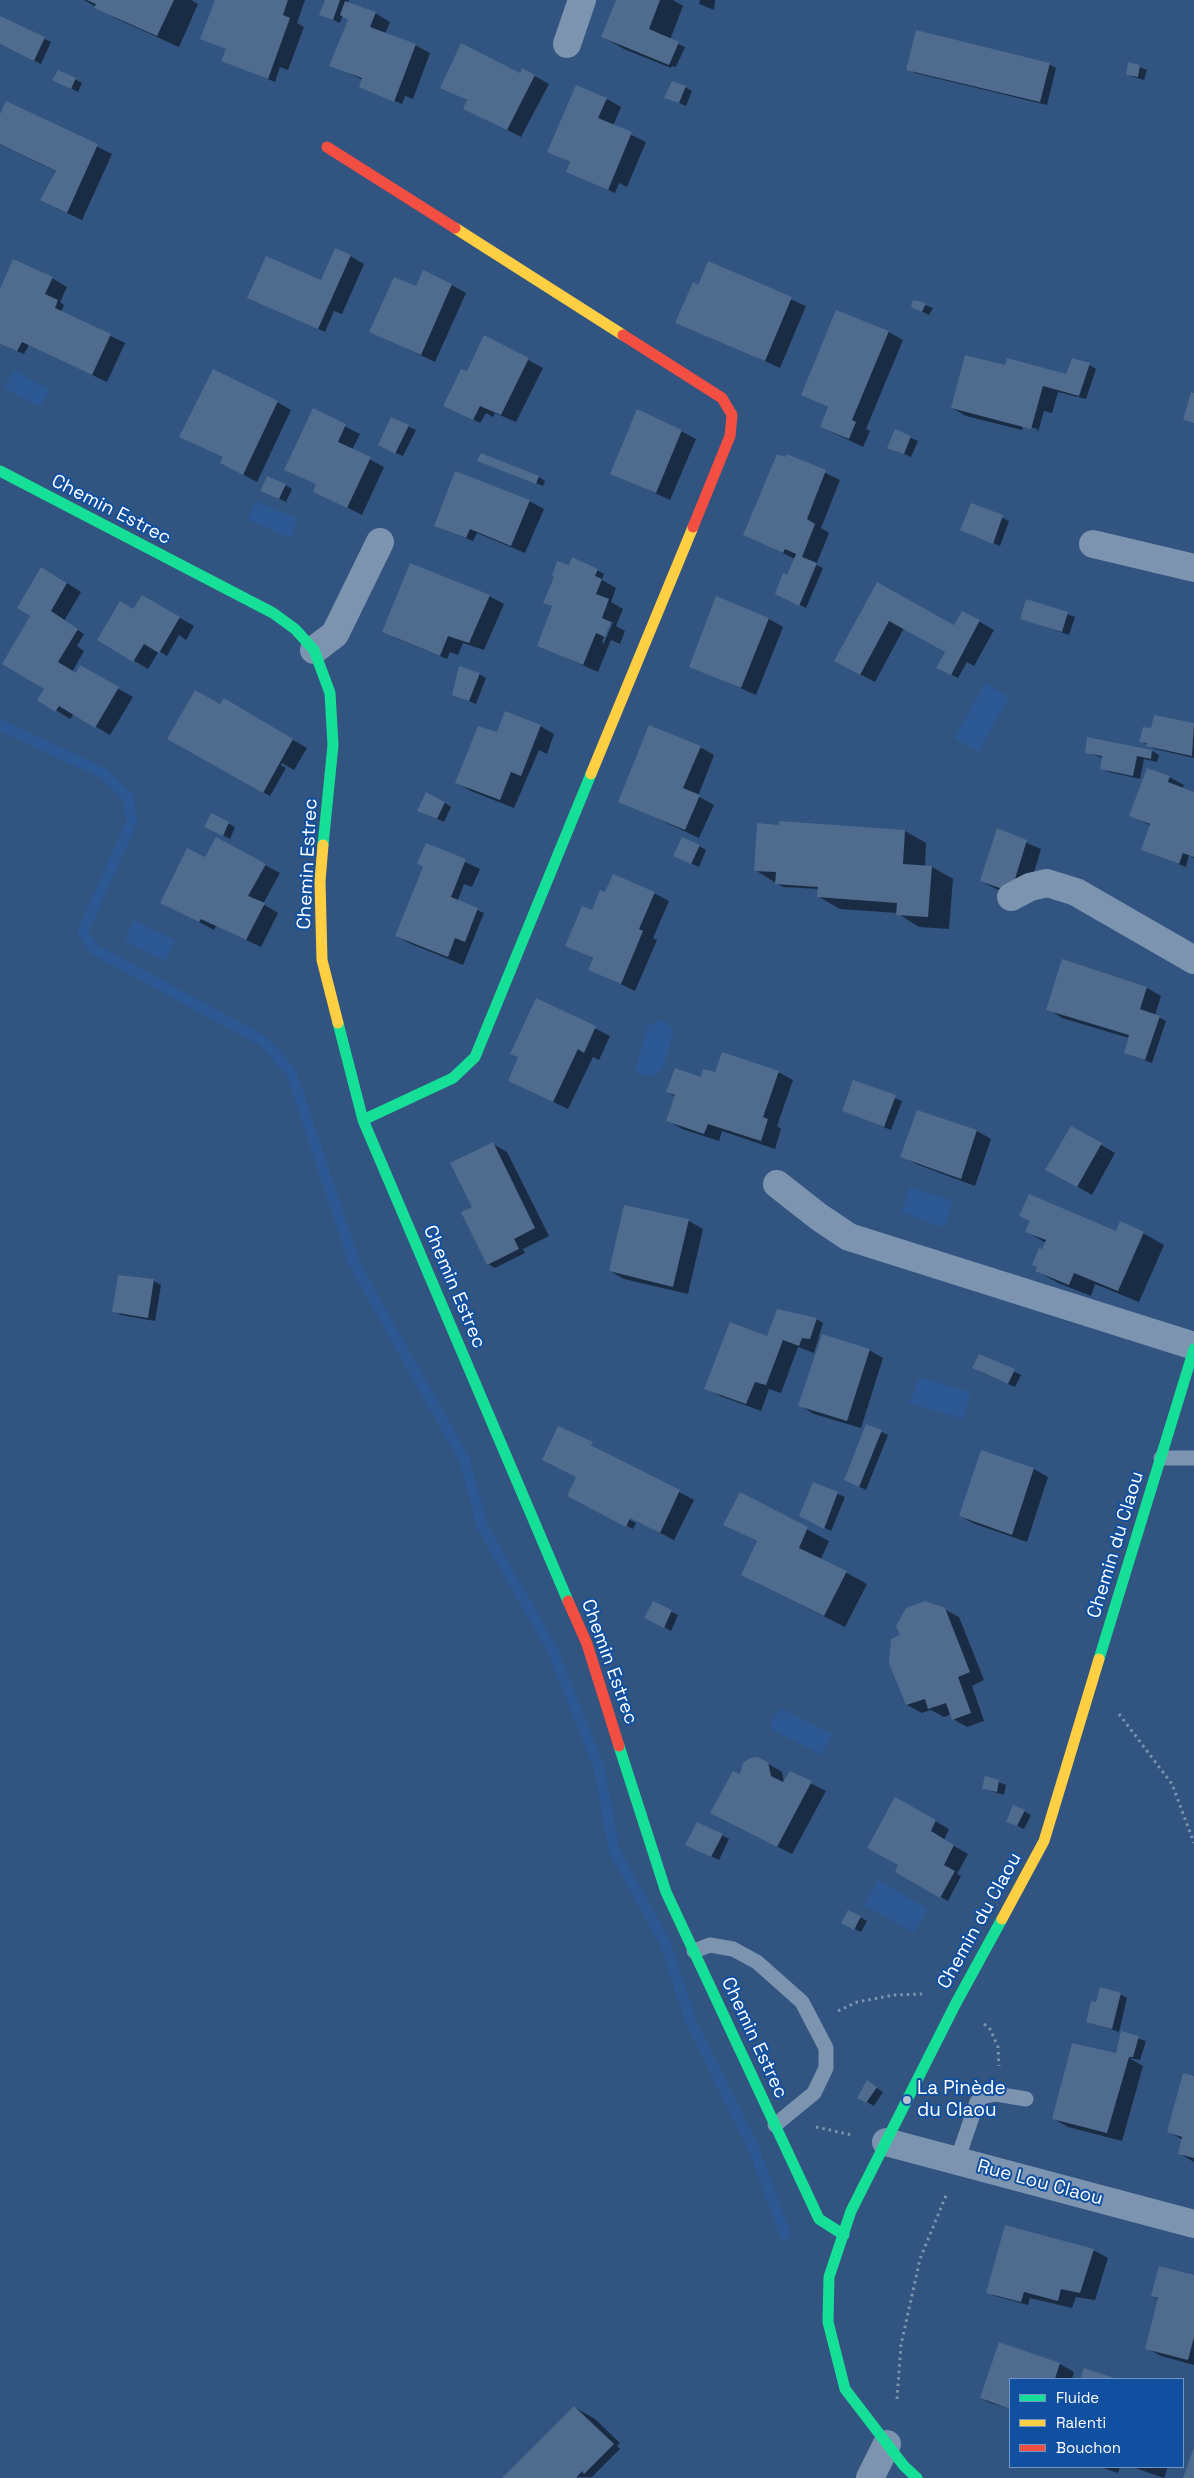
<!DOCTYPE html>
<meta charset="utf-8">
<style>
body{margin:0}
#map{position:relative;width:1194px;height:2478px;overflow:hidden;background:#315480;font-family:"Space Grotesk",sans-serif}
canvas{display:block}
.legend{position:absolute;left:1009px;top:2378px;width:175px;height:90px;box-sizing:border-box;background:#1150a0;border:1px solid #7096c6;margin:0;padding:6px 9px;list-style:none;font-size:15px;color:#fff}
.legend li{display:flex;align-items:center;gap:10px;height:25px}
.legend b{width:25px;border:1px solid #7096c6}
</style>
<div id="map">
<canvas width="1194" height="2478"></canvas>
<ul class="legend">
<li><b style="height:6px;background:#16e098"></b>Fluide</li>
<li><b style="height:6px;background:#ffcf43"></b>Ralenti</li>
<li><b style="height:6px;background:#f24e42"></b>Bouchon</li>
</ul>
</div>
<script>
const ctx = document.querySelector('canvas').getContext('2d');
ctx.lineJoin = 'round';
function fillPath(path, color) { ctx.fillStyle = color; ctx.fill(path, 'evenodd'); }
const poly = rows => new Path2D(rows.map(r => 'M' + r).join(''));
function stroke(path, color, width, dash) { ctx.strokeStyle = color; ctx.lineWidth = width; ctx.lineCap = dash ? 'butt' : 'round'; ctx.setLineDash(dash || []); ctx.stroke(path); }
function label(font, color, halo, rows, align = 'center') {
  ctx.font = font + ' "Space Grotesk",sans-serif'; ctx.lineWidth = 4; ctx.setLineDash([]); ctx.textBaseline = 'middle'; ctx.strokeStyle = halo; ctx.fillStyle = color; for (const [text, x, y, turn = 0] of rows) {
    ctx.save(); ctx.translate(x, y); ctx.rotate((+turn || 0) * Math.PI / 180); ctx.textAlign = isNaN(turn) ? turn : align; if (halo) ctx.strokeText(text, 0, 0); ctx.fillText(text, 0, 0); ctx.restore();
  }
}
const water = poly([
 [14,370,50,390,40,407,4,388],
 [256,501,298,519,291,538,248,520],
 [985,683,1009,697,979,752,954,738],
 [133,920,175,940,165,961,124,941],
 [662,1020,669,1024,674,1032,663,1069,652,1076,638,1074,635,1070,648,1025],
 [910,1187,953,1201,944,1228,901,1212],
 [919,1377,971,1392,963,1419,909,1403],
 [783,1709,832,1734,822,1755,772,1730,770,1725,777,1712],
 [878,1880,928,1909,914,1933,864,1905]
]);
const shadow = poly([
 [84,0,191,0,198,4,179,47,117,19],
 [217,0,305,0,297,23,304,27,288,70,280,67,275,82,223,61,227,49,202,38],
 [326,0,349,0,348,3,375,13,390,22,385,34,415,45,430,53,413,99,405,96,402,104,367,90,363,80,331,65,349,19,343,15,340,23,321,14],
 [617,0,673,0,683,6,670,40,685,47,676,67,672,66,671,68,624,49,603,37],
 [700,0,715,0,714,10,699,4],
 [0,18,51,42,41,64,0,44],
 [1129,63,1147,70,1144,80,1127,75],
 [1049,64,1056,68,1047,105,915,73,908,69],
 [523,69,549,84,521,137,502,127,468,101,442,87,520,75],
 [75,79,82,83,78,92,61,83],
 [685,87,692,91,686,106,666,97],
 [607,99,621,107,613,126,646,142,627,187,619,183,615,193,568,172,571,163,549,152],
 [7,103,112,154,82,220,56,208,57,172,0,144,0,117],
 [350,256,364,264,342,314,334,311,325,332,249,297,322,281],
 [709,263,806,306,780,368,752,355,698,287],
 [52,278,67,287,60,302,64,305,61,312,125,343,107,382,29,345,24,354,0,344,0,292],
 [452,285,466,293,435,362,371,332,416,288],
 [914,301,933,308,929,315,912,307],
 [837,311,889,332,903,340,866,429,870,431,863,447,821,427,829,408,803,395],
 [484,336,543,368,516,422,495,413,493,417,486,413,480,423,452,409],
 [1089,365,1096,369,1086,399,1058,392,1052,413,1044,411,1038,432,1037,429,1023,425,1022,430,966,416,952,408,1006,367,1066,376],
 [277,402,291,410,257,482,236,471],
 [313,410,360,434,352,450,384,467,362,515,315,491,318,484],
 [391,419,416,430,403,456,386,449],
 [681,431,696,439,670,500,612,473],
 [896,431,918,441,911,457,889,447],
 [481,454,539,477,545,481,543,486,486,464],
 [788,455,840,480,821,528,829,533,816,565,823,568,806,608,782,596,795,559,745,535],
 [285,485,292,489,286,502,262,491],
 [529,501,544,509,525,553,477,533,473,541,442,529],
 [972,504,1009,521,1000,546,969,533],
 [597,570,604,574,602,580,616,588,611,602,623,609,616,626,625,631,620,644,611,640,598,672,539,646,553,607,545,602,579,571],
 [610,622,613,622,604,643,602,642],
 [56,576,81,592,64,621,84,634,77,646,84,651,72,672,77,674,81,667,133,697,110,735,74,714,70,719,56,710,45,688,4,664],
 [878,584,955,626,963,612,994,630,974,666,967,662,958,678,944,671,947,652,904,628,875,682,850,669],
 [142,596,194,626,186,640,179,635,167,656,159,651,148,669,99,640,134,610],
 [489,596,504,604,484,650,463,643,458,655,450,652,447,659,398,639,383,631],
 [716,598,769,619,783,627,756,695,690,666],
 [1027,600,1075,617,1069,635,1021,618],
 [479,674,486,678,476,704,453,694],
 [224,700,307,748,294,770,282,763,281,765,286,768,270,796,169,739,233,713],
 [1155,716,1194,725,1194,758,1155,749,1141,741,1152,730],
 [540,726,554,734,547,754,539,750,514,808,471,791,457,783],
 [700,747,714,755,698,796,714,805,699,838,620,801],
 [1152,751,1159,755,1157,762,1144,759,1140,779,1109,772,1102,768,1103,758,1086,752],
 [1169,777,1184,785,1182,789,1194,794,1194,858,1189,855,1186,867,1150,853,1151,826,1131,815],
 [445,803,451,807,444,822,425,814],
 [212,815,235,827,230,839,213,830],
 [780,822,905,831,926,843,925,866,932,867,953,879,949,929,919,927,897,913,840,909,819,897,819,889,783,887,776,883,755,870,780,826],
 [997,830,1041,849,1026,899,996,889,981,881],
 [426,844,480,869,472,887,464,884,457,902,484,913,463,965,411,944,396,936,425,866],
 [699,846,706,850,699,867,682,859],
 [206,858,265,865,280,873,263,904,278,913,261,947,216,926,214,930,182,913],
 [606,893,654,893,669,901,653,938,657,940,635,991,590,969,594,959,566,945],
 [1063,961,1147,988,1161,996,1155,1015,1166,1021,1152,1063,1126,1053,1129,1038,1062,1018,1048,1009],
 [537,999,610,1036,599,1060,593,1057,568,1109,510,1081,520,1058],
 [778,1072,793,1080,777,1126,781,1129,775,1149,722,1131,719,1141,682,1129,667,1120,676,1097,667,1092,716,1074],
 [854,1082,902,1101,891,1130,843,1111],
 [1072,1128,1115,1153,1092,1195,1046,1169],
 [977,1131,991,1139,975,1186,916,1164,902,1156],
 [493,1144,507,1152,549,1236,523,1249,525,1253,495,1268,488,1264],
 [689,1221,703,1229,688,1294,624,1279,610,1271],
 [1027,1232,1143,1233,1164,1245,1139,1302,1095,1284,1091,1296,1058,1283,1037,1271,1046,1243],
 [119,1276,154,1281,161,1285,155,1321,121,1315,114,1311],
 [817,1319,823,1323,814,1353,798,1347,781,1393,769,1389,761,1411,720,1396,706,1388],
 [869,1350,883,1358,861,1428,814,1414,799,1405],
 [980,1355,1021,1375,1015,1387,980,1372],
 [867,1425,888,1435,866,1490,852,1483],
 [558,1427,694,1500,674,1540,627,1516,626,1518,636,1523,633,1529,583,1504,578,1477],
 [982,1452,1034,1469,1048,1477,1027,1542,975,1524,960,1516],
 [814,1484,845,1497,831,1531,808,1520],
 [740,1494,829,1541,821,1559,867,1584,845,1627,742,1575,758,1542,724,1524],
 [653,1603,678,1615,671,1631,646,1617],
 [944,1609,959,1617,984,1680,972,1686,984,1721,967,1727,953,1719,951,1714,944,1717,931,1710,922,1713,907,1705,890,1662],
 [767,1763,782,1772,784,1783,790,1773,826,1791,792,1854,736,1826],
 [986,1777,1006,1785,1004,1795,984,1789],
 [896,1799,949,1829,944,1840,968,1854,957,1874,961,1876,948,1901,896,1872,900,1865],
 [1024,1811,1031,1815,1024,1829,1008,1821],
 [722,1835,729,1839,719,1860,694,1848],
 [860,1917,867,1921,861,1932,850,1927],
 [1120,1994,1127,1998,1119,2032,1087,2021,1097,2004],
 [1122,2033,1146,2041,1140,2060,1129,2058,1143,2066,1122,2141,1068,2127,1054,2119,1123,2057],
 [1194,2077,1194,2162,1180,2154,1183,2140,1169,2132],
 [874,2086,883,2092,874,2106,858,2097],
 [1093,2250,1108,2258,1095,2300,1076,2297,1072,2308,1030,2298,1028,2305,995,2296,988,2292],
 [1194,2276,1194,2365,1161,2356,1147,2348,1158,2299,1152,2296],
 [1000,2344,1060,2364,1074,2372,1072,2379,1010,2379,1010,2409,988,2402,981,2398],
 [574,2407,595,2419,620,2443,617,2446,620,2449,592,2477,504,2478],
 [1100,2467,1120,2467,1118,2473],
 [1132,2467,1168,2467,1164,2478]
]);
const stream = poly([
 [0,725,103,773,128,797,132,821,83,931,94,949,263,1041,291,1072,355,1265,465,1461,482,1526,552,1649,599,1767,614,1850,665,1943,691,2022,754,2149,785,2234]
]);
const building = poly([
 [87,0,174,0,157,36,94,8,96,4],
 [215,0,288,0,283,15,290,18,268,79,221,61,226,49,200,39],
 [325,0,340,0,333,20,319,15],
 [616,0,660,0,649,29,679,42,669,65,601,37],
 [345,1,376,12,370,27,416,44,394,102,359,87,362,78,329,66,348,20,340,15],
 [0,16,45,37,34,61,0,44],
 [916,30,1050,63,1040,102,906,70],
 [461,43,520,73,522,68,535,75,507,130,463,109,467,100,440,88],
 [1128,62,1140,65,1138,77,1126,75],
 [58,70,76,78,71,89,52,80],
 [672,81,686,86,679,103,664,98],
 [576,85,607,98,598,118,632,132,608,190,566,172,570,162,547,152],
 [6,101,98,144,67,213,40,200,56,171,0,144,0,114],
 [335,248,351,255,318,329,247,298,266,256,321,280],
 [13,259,53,277,45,294,58,300,55,308,111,334,92,375,22,342,17,351,0,344,0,289],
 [708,261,792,297,765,361,675,323,693,282,698,285],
 [423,270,452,284,421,355,369,332,394,277,416,286],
 [913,300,926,303,922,312,911,307],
 [836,310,889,331,852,420,856,422,849,439,820,427,828,407,801,395],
 [484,335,529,358,501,415,480,406,473,420,443,406,461,369,467,371],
 [965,355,1005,365,1007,358,1066,374,1072,358,1090,363,1079,396,1043,386,1031,429,951,408],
 [213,369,278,401,243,475,220,463,223,457,179,437],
 [1191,392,1194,393,1194,423,1183,420],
 [313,408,346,424,338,442,371,457,347,508,313,492,316,484,284,470],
 [637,409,682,430,656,493,610,474],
 [391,417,409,425,395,454,378,445],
 [895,429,911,436,904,454,887,448],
 [481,453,539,476,536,484,477,461],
 [777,454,785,457,787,454,826,470,807,519,815,524,802,557,817,563,799,606,775,594,783,573,787,575,796,554,785,549,783,553,743,535],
 [455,471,530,500,511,546,470,529,466,538,434,526],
 [267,476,286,484,279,499,260,491],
 [971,503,1003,515,993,544,960,530],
 [572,557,598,569,595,576,602,579,596,594,609,599,602,618,611,622,605,637,596,633,583,665,537,646,552,606,543,603,554,577,552,576,557,561,569,565],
 [410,563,490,595,469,643,448,636,440,656,382,632],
 [41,567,67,583,51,611,78,629,58,662,76,673,80,665,119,687,95,728,59,706,55,712,37,700,44,689,2,664,30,616,17,608],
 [877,582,954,625,962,611,980,620,951,675,936,668,945,652,889,621,860,675,834,661],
 [142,595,180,617,159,653,144,644,133,662,97,640,120,601,133,609],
 [716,596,769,618,741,688,689,667],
 [1026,599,1068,612,1062,632,1020,619],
 [459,666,480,673,469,701,452,695],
 [195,690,220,704,224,698,293,739,263,793,167,739],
 [505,711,541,725,521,776,511,772,500,800,455,783,478,726,497,732],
 [1154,715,1194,723,1192,756,1146,746,1147,743,1139,742,1143,727,1151,728],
 [649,725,701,746,683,788,700,795,685,830,618,802],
 [1087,737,1152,750,1151,759,1137,756,1133,776,1100,769,1102,756,1085,753],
 [1147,768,1170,776,1168,782,1194,792,1194,857,1183,853,1179,864,1141,850,1150,824,1129,816],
 [426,792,445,802,437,819,417,811],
 [211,813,229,822,223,836,204,827],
 [779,821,905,830,903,864,932,866,928,917,896,915,897,903,817,897,818,887,775,884,776,872,754,871,757,823,779,825],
 [997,828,1027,840,1011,892,980,881],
 [216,837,266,864,248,896,265,903,246,940,201,919,199,922,160,903,187,848,205,857],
 [682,837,700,845,691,864,673,856],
 [426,843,466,859,451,897,478,908,465,942,455,938,448,957,395,936,423,867,417,863],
 [613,874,655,892,639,929,643,931,621,984,588,970,593,958,565,946,582,906,592,910,600,890,605,892],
 [1062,959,1147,987,1140,1009,1160,1016,1145,1060,1124,1053,1129,1035,1046,1010],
 [536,998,596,1026,584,1053,578,1049,553,1102,508,1081,518,1057,510,1054],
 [722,1052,779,1071,763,1117,768,1119,761,1141,708,1124,704,1134,666,1121,675,1095,666,1092,675,1068,701,1077,703,1069,715,1072],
 [853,1080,896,1095,884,1127,842,1111],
 [917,1110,977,1130,961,1179,900,1157],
 [1071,1126,1102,1143,1077,1187,1045,1170],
 [493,1142,535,1228,514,1239,519,1249,487,1265,461,1212,472,1207,450,1163],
 [1029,1194,1116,1231,1120,1221,1144,1232,1118,1291,1074,1273,1069,1285,1035,1271,1037,1267,1032,1265,1039,1248,1042,1249,1046,1240,1025,1232,1030,1221,1019,1216],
 [624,1205,689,1219,673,1287,609,1271],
 [118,1275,154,1279,148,1318,112,1312],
 [777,1309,817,1318,810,1339,802,1338,799,1346,783,1340,766,1385,755,1382,746,1404,704,1389,730,1322,767,1336],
 [822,1334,870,1349,847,1421,798,1406],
 [979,1354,1015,1369,1008,1384,972,1368],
 [866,1424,882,1430,859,1487,844,1480],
 [558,1426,593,1442,591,1445,680,1490,660,1533,630,1518,626,1527,567,1496,576,1477,542,1460],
 [981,1450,1034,1468,1012,1535,959,1516],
 [813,1482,838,1492,824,1529,799,1516],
 [740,1492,808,1527,799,1548,847,1571,824,1616,741,1575,757,1541,723,1525],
 [653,1601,672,1610,664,1628,644,1618],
 [925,1601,945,1608,970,1672,958,1677,971,1713,952,1720,946,1703,928,1709,925,1699,906,1705,889,1663,891,1639,900,1635,896,1626,906,1608],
 [757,1757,768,1762,771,1776,783,1782,790,1771,812,1781,777,1847,710,1813,733,1771,740,1774,743,1763,750,1758],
 [985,1776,999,1780,997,1792,982,1789],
 [895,1797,936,1820,931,1831,954,1845,944,1865,955,1871,940,1898,895,1872,898,1865,867,1848],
 [1013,1805,1025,1810,1017,1826,1006,1822],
 [697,1822,723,1834,711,1857,685,1845],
 [848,1910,861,1916,854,1930,841,1923],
 [1100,1987,1121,1993,1112,2029,1086,2022,1091,2001,1096,2002],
 [1121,2031,1139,2036,1133,2057,1129,2057,1107,2133,1052,2119,1072,2043,1116,2053],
 [1183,2073,1194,2076,1194,2158,1178,2154,1182,2137,1167,2132],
 [867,2080,877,2087,866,2103,857,2098],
 [1005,2225,1094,2249,1080,2293,1061,2289,1058,2301,1024,2292,1021,2302,986,2293],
 [1159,2266,1194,2275,1194,2337,1188,2360,1145,2349,1158,2298,1151,2296],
 [999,2342,1060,2363,1055,2379,1010,2379,1010,2409,980,2398],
 [1084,2368,1117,2379,1080,2379],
 [574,2406,614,2444,584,2474,582,2471,576,2478,502,2478],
 [1194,2447,1194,2478,1183,2478]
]);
const path = poly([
 [1119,1714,1172,1784,1194,1843],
 [838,2011,857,2002,894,1995,922,1994],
 [984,2024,990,2029,998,2047,999,2066],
 [816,2127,852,2135],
 [897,2399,901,2345,920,2259,947,2193]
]);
const lane = poly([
 [1161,1458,1194,1458],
 [694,1951,710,1945,733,1949,757,1962,802,2002,826,2048,826,2068,814,2093,775,2125],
 [957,2161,977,2102,984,2096,996,2094,1026,2099]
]);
const street = poly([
 [567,44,582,0],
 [1093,544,1194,568],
 [314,650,335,634,380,542],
 [1011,897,1030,887,1047,883,1076,892,1194,960],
 [777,1184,819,1217,849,1237,1194,1346],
 [886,2142,1194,2224],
 [870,2478,887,2444]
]);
const fast = poly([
 [0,471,273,613,295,629,314,650,330,693,333,745,323,845],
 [338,1023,363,1120,568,1601],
 [363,1120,453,1078,475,1057,591,774],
 [1099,1659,1194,1349],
 [619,1746,666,1892,819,2219,844,2235],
 [917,2478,904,2466,845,2389,828,2322,829,2277,851,2211,956,2003,1002,1919]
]);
const slow = poly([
 [455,228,623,335],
 [591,774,693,527],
 [323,845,320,881,322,960,338,1023],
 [1002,1919,1044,1841,1099,1659]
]);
const jam = poly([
 [327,147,455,228],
 [623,335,722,398,732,415,730,436,693,527],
 [568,1601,587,1644,619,1746]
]);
const markers = [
 [907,2100,5,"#b7c3d3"]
];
const streetNames = [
 ["Chemin Estrec",111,510,27],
 ["Chemin Estrec",308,864,-87],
 ["Chemin Estrec",454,1287,67],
 ["Chemin du Claou",1116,1545,-73],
 ["Chemin Estrec",609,1662,70],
 ["Chemin du Claou",980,1921,-61],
 ["Chemin Estrec",754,2038,65],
 ["Rue Lou Claou",1040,2183,15]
];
const poiNames = [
 ["La Pinède",917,2089],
 ["du Claou",917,2111]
];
fillPath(water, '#2c5993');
fillPath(shadow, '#0007');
stroke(stream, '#2c5993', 11);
fillPath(building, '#4f6b8e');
stroke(path, '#7d94b0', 3, [2.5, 4]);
stroke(lane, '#7d94b0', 15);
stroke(street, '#7d94b0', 28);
stroke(fast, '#16e098', 11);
stroke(slow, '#ffcf43', 11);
stroke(jam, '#f24e42', 11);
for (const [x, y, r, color] of markers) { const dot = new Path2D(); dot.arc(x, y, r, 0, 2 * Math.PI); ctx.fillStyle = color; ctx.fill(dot); stroke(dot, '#1150a0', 2); }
label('19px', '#fff', '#1150a0', streetNames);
label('19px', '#fff', '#1150a0', poiNames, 'left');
</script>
